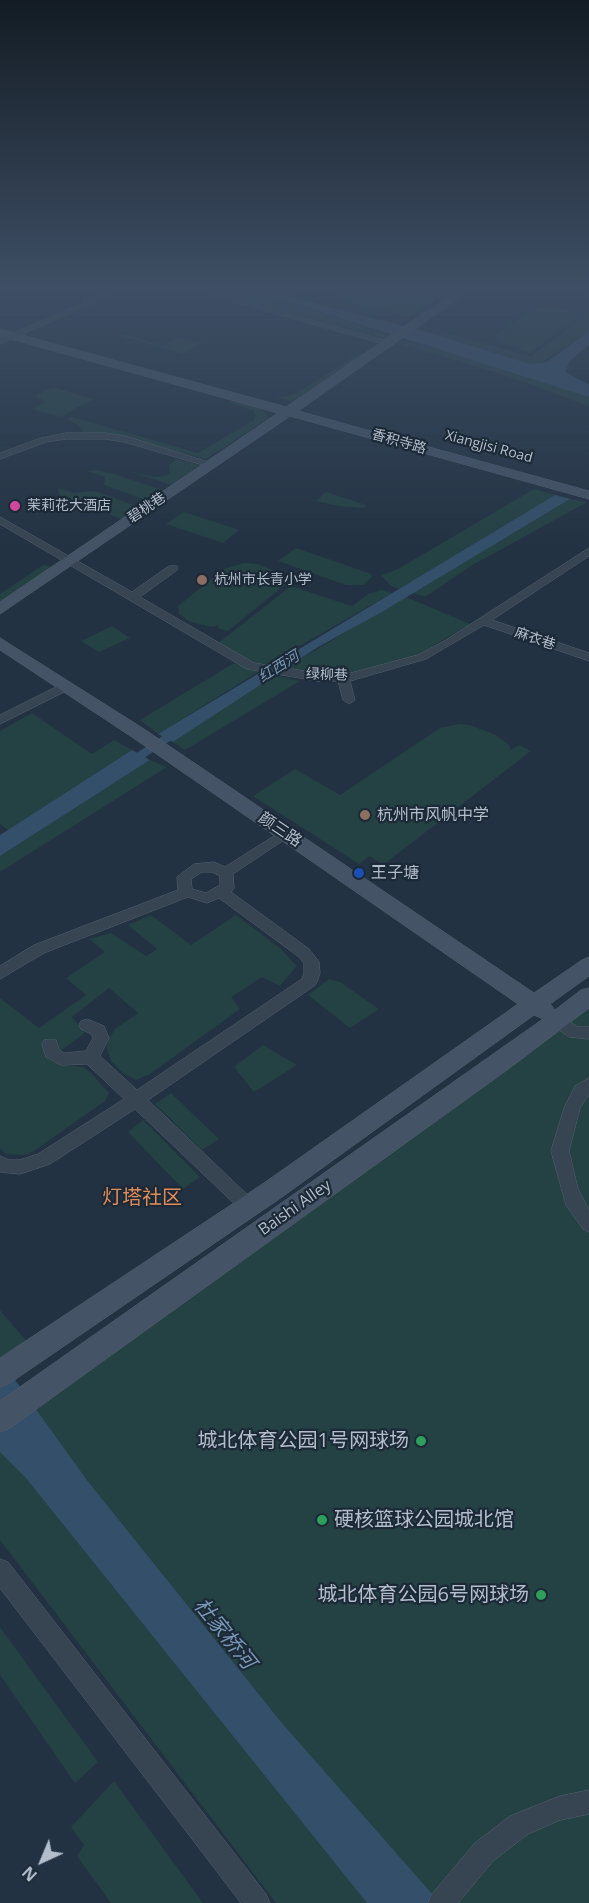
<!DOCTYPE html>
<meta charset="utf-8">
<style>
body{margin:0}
#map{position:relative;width:589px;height:1903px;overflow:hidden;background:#223242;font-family:"Open Sans",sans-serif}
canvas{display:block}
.north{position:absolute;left:12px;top:1831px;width:60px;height:60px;-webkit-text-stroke:4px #1c2936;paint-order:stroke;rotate:224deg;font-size:16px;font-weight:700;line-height:24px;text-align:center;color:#b3becc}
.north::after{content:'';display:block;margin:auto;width:21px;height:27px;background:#b3becc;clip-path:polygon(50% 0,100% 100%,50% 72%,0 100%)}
</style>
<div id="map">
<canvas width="589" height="1903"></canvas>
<div class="north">N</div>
</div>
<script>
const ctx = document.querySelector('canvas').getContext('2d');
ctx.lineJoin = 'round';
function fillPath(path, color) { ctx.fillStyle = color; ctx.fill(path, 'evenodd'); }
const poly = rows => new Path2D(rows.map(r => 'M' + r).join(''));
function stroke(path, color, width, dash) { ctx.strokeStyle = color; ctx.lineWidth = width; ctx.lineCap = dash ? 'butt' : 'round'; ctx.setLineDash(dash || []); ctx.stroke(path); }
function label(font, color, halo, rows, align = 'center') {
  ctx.font = font + ' "Open Sans","Noto Sans SC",sans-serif'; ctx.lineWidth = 4.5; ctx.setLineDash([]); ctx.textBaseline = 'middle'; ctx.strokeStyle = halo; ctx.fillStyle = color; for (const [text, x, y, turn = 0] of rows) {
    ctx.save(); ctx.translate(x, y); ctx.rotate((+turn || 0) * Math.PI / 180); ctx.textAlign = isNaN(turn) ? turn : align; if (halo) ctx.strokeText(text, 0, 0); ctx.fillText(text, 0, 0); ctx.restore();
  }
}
const green = poly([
 [199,287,242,287,395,337,389,340],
 [350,287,454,287,455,289,408,317,335,298],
 [553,307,567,310,579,317,530,353,518,350,520,347,503,344,496,338,497,334,537,308],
 [589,312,589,331,540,364,530,364,431,333,434,330,531,356],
 [125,334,163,346,179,337,202,343,183,354,121,336],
 [404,340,517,372,589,397,589,406,513,378,398,343],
 [360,353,365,354,293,401,276,398,295,394],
 [51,388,56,388,93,399,60,417,32,409,46,402,35,396],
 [234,400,262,408,269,418,206,459,109,434,84,434,81,427,67,419,72,417,198,453,254,420,256,416,254,411,227,402],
 [177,459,199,465,172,485,132,472,154,477,165,476,170,473,169,465],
 [96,470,114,474,164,491,149,501,104,485,105,477,87,471],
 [58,488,73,493,95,491,139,507,122,519,59,495],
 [534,489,555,495,399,589,391,586,381,575,398,569],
 [326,492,366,505,364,508,339,506,316,501],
 [570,499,587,502,471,566,425,597,412,593],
 [184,512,239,530,223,543,166,524],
 [296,548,371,574,372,577,363,585,346,585,278,561],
 [244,563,258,564,272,570,278,577,281,575,292,579,228,631,217,628,220,625,212,627,190,622,179,614,178,606,224,569],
 [43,565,53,567,0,602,0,594],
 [291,586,352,606,368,594,382,590,392,593,263,667,257,667,217,644],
 [406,597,470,624,416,656,350,674,283,669],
 [112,626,130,638,99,652,81,641],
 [234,663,258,672,158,734,140,720],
 [274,675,300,681,185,750,173,742],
 [32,713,92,754,114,740,132,750,8,830,0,824,0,731],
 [459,724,470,725,496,735,509,745,511,750,519,745,531,751,383,865,370,856,359,864,253,796,295,769,340,795,440,728],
 [150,760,167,767,0,872,0,856],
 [151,915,191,945,236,915,280,948,297,966,280,986,262,977,231,997,240,1009,150,1074,136,1080,123,1073,111,1061,107,1049,108,1040,115,1029,138,1013,109,988,72,1017,85,1033,49,1059,59,1064,83,1067,91,1073,109,1093,105,1101,34,1151,26,1155,6,1154,0,1148,0,998,39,1028,86,995,66,978,105,952,89,939,111,933,146,956,157,949,128,925],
 [329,979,340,982,379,1009,350,1028,308,995],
 [589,996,589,1903,276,1903,0,1540,0,1418],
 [263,1045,297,1065,254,1092,234,1067],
 [171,1093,219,1139,202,1150,155,1104],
 [143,1120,200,1177,183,1189,128,1132],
 [0,1310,28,1343,0,1359],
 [0,1627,98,1762,75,1783,0,1675],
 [114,1781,203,1903,111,1903,77,1856,84,1845,71,1827]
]);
const water = poly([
 [242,287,265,287,307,301,431,333,530,364,547,362,589,331,589,345,570,361,565,372,589,385,589,397],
 [555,495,570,499,382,612,318,647,173,742,158,734],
 [132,750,150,760,0,856,0,835],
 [0,1359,86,1479,281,1722,440,1903,367,1903,26,1478,0,1452]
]);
const canal = poly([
 [183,723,187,724,187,730,127,769,117,769,116,766,183,723]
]);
const street = poly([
 [119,287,130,287,0,344,0,339,119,287],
 [181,287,195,287,394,343,387,345,181,287],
 [66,433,105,433,125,436,215,464,210,467,124,442,105,439,66,439,46,442,0,459,0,453,41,438,66,433],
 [0,517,132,592,169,566,177,566,177,570,140,597,254,663,317,673,351,673,418,655,446,640,589,548,589,556,492,620,589,653,589,661,484,625,426,659,350,681,355,700,349,704,343,700,338,681,317,681,247,669,0,524,0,517],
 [66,682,70,683,70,689,0,724,0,715,66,682],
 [285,829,290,830,292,833,290,836,233,874,234,888,231,892,309,949,319,962,320,973,317,982,314,986,148,1100,254,1201,257,1206,254,1211,248,1214,242,1211,135,1109,50,1164,20,1174,0,1172,0,1156,9,1160,20,1160,38,1154,124,1099,87,1064,61,1065,46,1057,42,1044,44,1040,56,1040,59,1050,64,1053,86,1051,93,1038,91,1034,81,1029,79,1025,81,1021,87,1019,104,1026,109,1038,100,1056,137,1090,302,979,304,973,304,963,299,957,219,898,207,903,188,897,44,953,0,979,0,966,34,945,178,890,177,877,194,864,214,862,225,867,285,829],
 [202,872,212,872,220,876,220,885,206,893,192,889,191,879,202,872],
 [557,1014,578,1027,589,1027,589,1039,569,1037,551,1024,549,1020,551,1016,557,1014],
 [589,1078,589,1094,580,1108,569,1151,578,1189,589,1210,589,1232,583,1229,566,1205,551,1151,564,1108,575,1086,589,1078],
 [0,1559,8,1562,266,1894,270,1903,241,1903,0,1588,0,1559],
 [589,1790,589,1814,560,1820,528,1834,493,1861,458,1903,428,1903,432,1894,475,1843,510,1816,560,1796,589,1790]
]);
const secondary = poly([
 [462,287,475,287,298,411,589,491,589,499,290,416,0,614,0,602,278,413,0,336,0,329,286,407,462,287],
 [0,638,144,729,534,993,582,960,589,957,589,976,550,1004,555,1010,581,990,589,988,589,1008,507,1070,10,1428,0,1432,0,1401,543,1019,534,1015,282,1197,10,1383,0,1387,0,1358,264,1183,518,1004,132,737,0,650,0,638]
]);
const markers = [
 [15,506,6,"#d1479c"],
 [202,580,6,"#8d6e63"],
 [365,815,6,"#8d6e63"],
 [359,873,6,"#1a4fb4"],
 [421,1441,6,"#2e9e5b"],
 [322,1520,6,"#2e9e5b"],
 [541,1595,6,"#2e9e5b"]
];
const farStreetnames = [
 ["香积寺路",399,442,16],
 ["Xiangjisi Road",489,447,15],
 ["碧桃巷",147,508,-34],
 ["麻衣巷",535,639,19],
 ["绿柳巷",327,675,2]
];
const farPoinames = [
 ["茉莉花大酒店",27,506],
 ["杭州市长青小学",214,580]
];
const farWaternames = [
 ["红西河",279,667,-32]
];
const poiNames = [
 ["杭州市风帆中学",377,815],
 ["王子塘",371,873]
];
const streetNames = [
 ["颜三路",280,830,34],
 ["Baishi Alley",295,1208,-35]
];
const quarterNames = [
 ["灯塔社区",142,1198]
];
const nearPoinames = [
 ["城北体育公园1号网球场",409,1441],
 ["硬核篮球公园城北馆",334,1520,"left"],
 ["城北体育公园6号网球场",529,1595]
];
const nearWaternames = [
 ["杜家桥河",224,1634,51]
];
fillPath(green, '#244143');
fillPath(water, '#344f6a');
fillPath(canal, '#344f6a');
stroke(street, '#55616f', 1);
stroke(secondary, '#55616f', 1);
fillPath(street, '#374451');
fillPath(secondary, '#445365');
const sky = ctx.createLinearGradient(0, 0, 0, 554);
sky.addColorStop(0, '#131c24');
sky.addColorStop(0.52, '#3e4f65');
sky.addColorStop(1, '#3e4f6500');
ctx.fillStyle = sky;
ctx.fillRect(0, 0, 589, 554);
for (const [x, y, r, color] of markers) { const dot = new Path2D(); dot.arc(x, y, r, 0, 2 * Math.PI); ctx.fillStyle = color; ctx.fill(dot); stroke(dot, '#1c2936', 2); }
label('14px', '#b3becc', '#1c2936', farStreetnames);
label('14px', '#b3becc', '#1c2936', farPoinames, 'left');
label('italic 15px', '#7897b6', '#1c2936', farWaternames);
label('16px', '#b3becc', '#1c2936', poiNames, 'left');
label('16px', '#b3becc', '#1c2936', streetNames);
label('20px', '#e08b5a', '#1c2936', quarterNames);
label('20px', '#b3becc', '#1c2936', nearPoinames, 'right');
label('italic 21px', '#7897b6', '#1c2936', nearWaternames);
</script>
